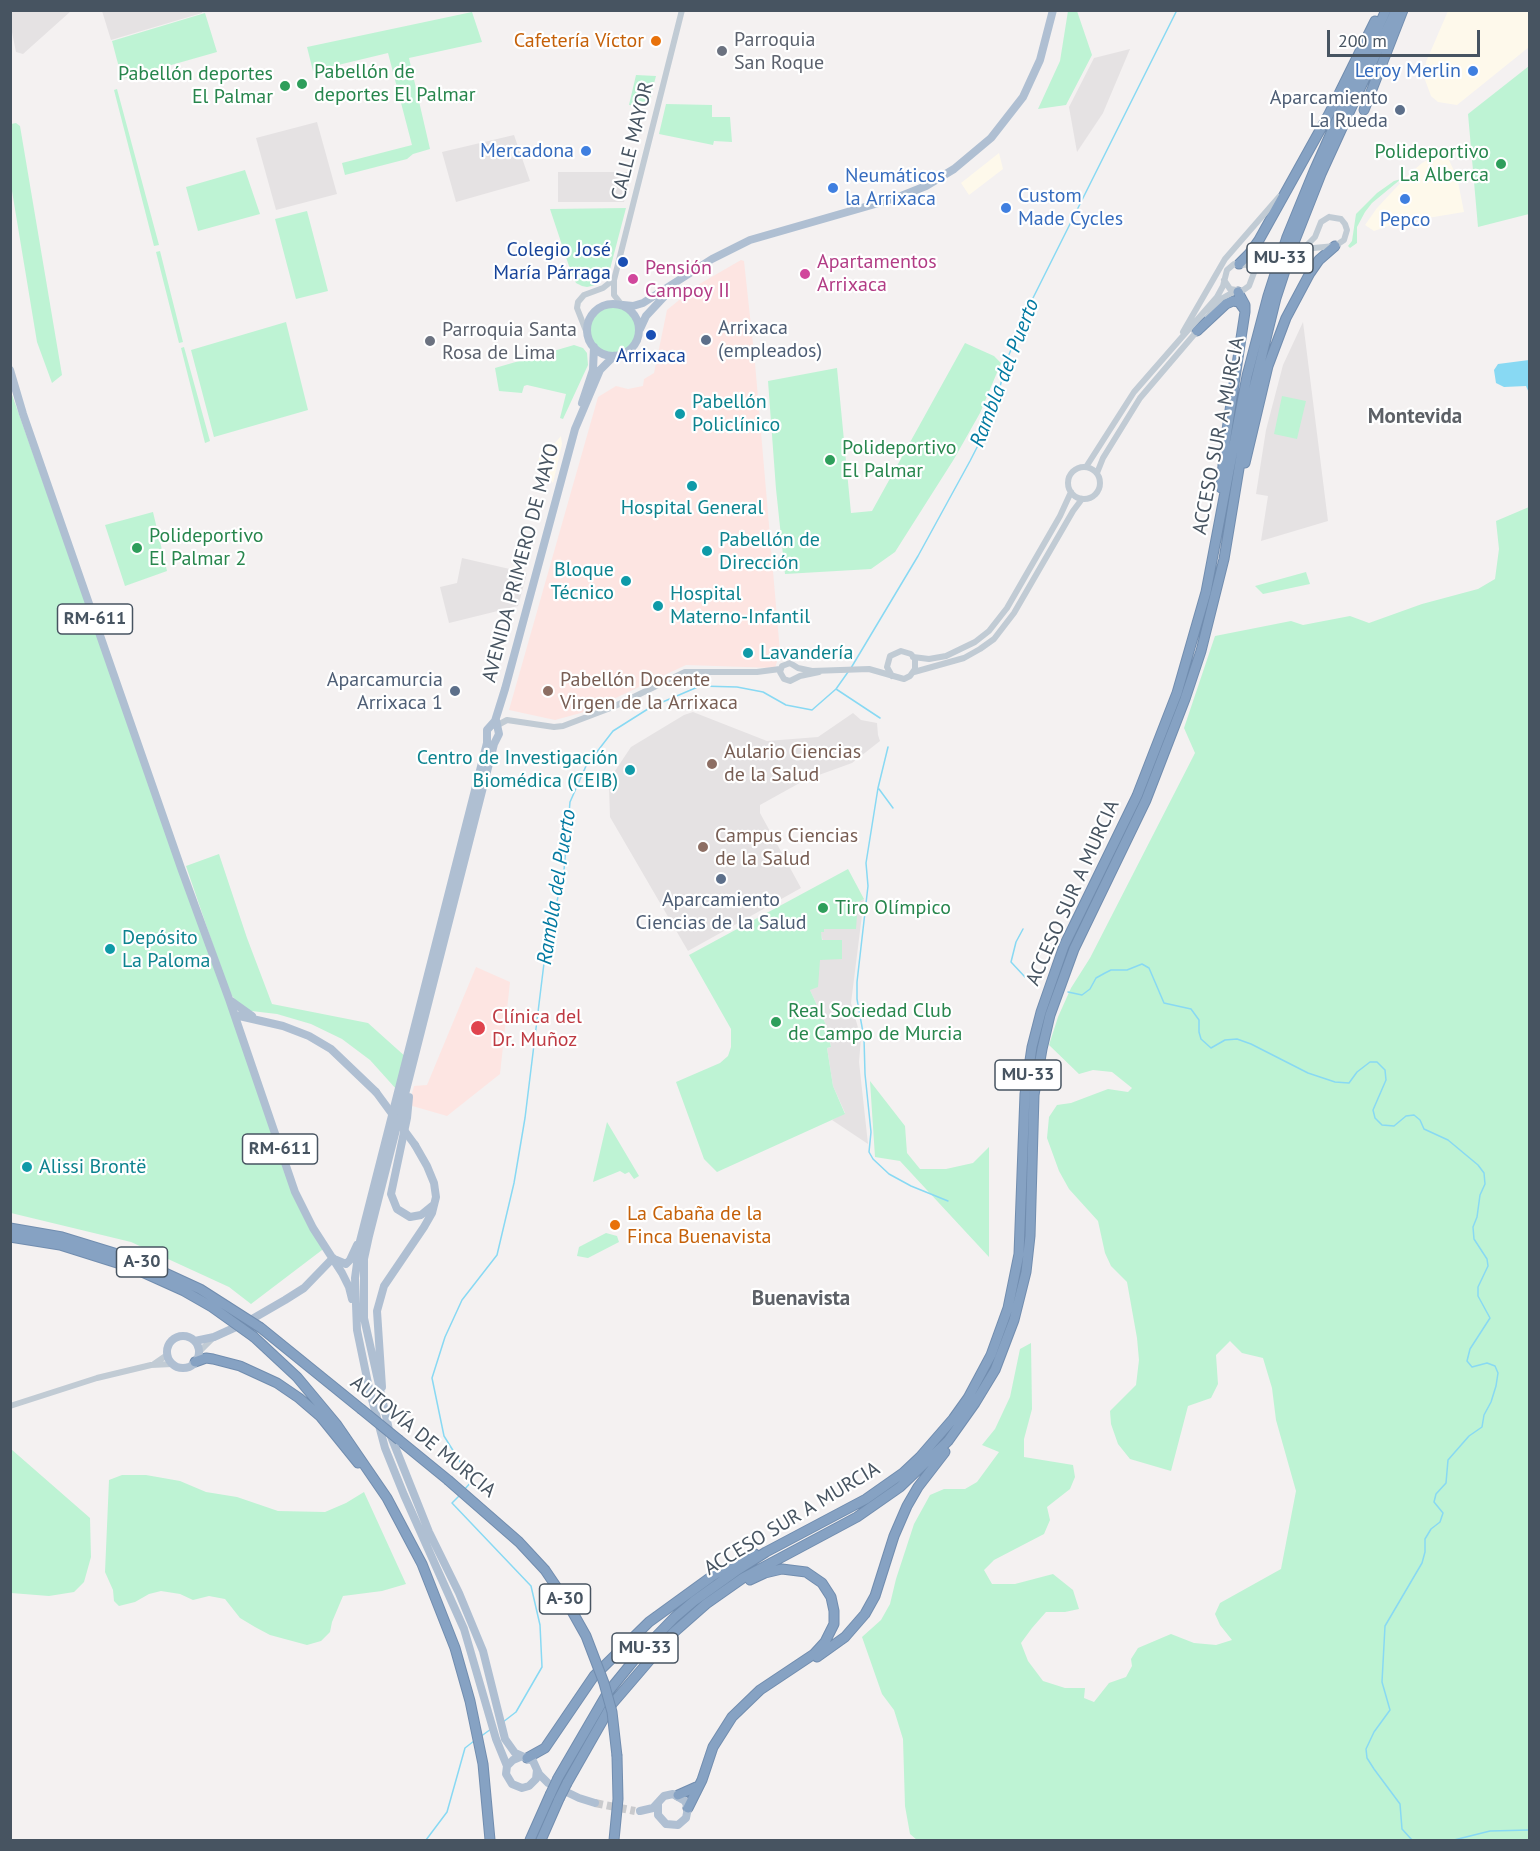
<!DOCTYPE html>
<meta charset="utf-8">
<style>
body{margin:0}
#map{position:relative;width:1540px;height:1851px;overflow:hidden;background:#f4f1f1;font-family:"PT Sans",sans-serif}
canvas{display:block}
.frame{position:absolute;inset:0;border:12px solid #475461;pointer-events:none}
.scale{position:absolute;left:1327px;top:30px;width:153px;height:27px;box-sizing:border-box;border:3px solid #475461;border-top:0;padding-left:8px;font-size:18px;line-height:21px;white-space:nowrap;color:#475461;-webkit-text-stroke:4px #fff;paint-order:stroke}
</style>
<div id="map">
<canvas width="1540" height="1851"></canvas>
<div class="frame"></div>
<div class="scale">200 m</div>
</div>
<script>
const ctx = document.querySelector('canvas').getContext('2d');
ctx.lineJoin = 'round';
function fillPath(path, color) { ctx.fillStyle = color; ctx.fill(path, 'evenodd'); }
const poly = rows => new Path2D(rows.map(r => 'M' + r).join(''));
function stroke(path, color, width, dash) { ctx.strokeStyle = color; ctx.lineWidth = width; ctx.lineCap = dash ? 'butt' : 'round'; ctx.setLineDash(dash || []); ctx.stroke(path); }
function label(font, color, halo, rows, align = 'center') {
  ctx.font = font + ' "PT Sans",sans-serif'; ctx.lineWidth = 4.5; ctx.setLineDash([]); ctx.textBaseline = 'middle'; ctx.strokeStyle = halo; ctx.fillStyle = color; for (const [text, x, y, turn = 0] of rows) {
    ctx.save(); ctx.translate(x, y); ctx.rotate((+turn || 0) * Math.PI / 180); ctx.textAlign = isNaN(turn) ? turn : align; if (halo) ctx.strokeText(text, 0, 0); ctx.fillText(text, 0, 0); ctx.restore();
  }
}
const commercial = poly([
 [1448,11,1529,11,1529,47,1457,105,1438,102,1431,96,1424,77,1426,62],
 [999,153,1003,169,969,195,961,183],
 [1439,153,1444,153,1447,156,1457,177,1464,212,1397,223,1374,231,1365,225,1377,208,1406,177,1422,163],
 [561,436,562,444,553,483,538,463,541,448,555,443]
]);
const education = poly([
 [10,11,11,10,71,11,23,54,16,52,11,27],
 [202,11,202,13,111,40,102,11],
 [1130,49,1103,113,1077,152,1069,107,1094,58],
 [317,122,337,194,276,210,256,138],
 [514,135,530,181,456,202,442,152],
 [558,172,631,172,624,202,558,202],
 [1303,322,1328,521,1261,541,1268,496,1256,494,1266,430,1283,365],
 [462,558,527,573,518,606,449,623,440,587,457,583],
 [693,712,767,741,818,737,853,713,861,720,877,723,878,735,880,741,852,763,805,780,760,805,760,813,801,888,688,951,610,817,609,786,613,774,631,747,684,715],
 [864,899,851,1003,861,1038,859,1062,868,1144,832,1120,845,1113,833,1086,827,1048,831,1047,827,1027,798,964,827,958,818,922]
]);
const medical = poly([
 [741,260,744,261,755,363,780,652,775,668,686,665,588,711,555,720,509,710,598,397,616,386,628,389,643,386,644,379,654,373,667,310,696,286],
 [476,967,510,982,500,1074,447,1116,409,1105,414,1086,427,1085]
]);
const green = poly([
 [1068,11,1077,11,1092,55,1066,105,1038,109,1060,61],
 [472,12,482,42,409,58,430,149,413,154,407,159,345,175,342,163,412,145,388,53,313,71,307,47],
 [205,13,217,52,122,79,112,41],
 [1529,66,1529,214,1478,227,1468,114],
 [636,75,656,76,648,106,629,105],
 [117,89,159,245,154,246,114,90],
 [666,104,712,105,712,117,730,117,732,142,714,141,713,145,659,134],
 [16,123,20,126,62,375,52,383,37,342,11,185,11,124],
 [245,170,260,214,198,231,186,187],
 [1401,179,1372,203,1365,212,1357,227,1357,243,1350,248,1348,246,1352,241,1356,214,1377,193,1394,181],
 [626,208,609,273,604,273,596,285,587,287,582,286,576,283,572,275,550,209],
 [307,211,328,291,296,299,275,219],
 [160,251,183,342,179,343,156,252],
 '590 330a23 23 0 1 1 46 0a23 23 0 1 1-46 0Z',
 [286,322,308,410,214,437,191,350],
 [965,343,994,356,1001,363,980,413,954,459,895,552,871,569,785,574,776,489,768,381,837,368,851,513,872,511],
 [574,345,583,348,587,353,588,365,563,419,560,418,566,394,527,385,524,386,522,393,499,391,495,368],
 [184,347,210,441,205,443,181,348],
 [10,389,295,1192,326,1247,251,1304,229,1287,131,1242,11,1213],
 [1282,396,1306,401,1297,439,1274,434],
 [1529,507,1529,1840,917,1840,910,1834,905,1806,903,1739,894,1710,882,1694,862,1637,881,1620,890,1604,896,1579,914,1524,930,1495,944,1489,965,1489,977,1482,999,1452,982,1445,995,1429,1010,1397,1020,1349,1031,1343,1032,1409,1024,1439,1024,1457,1073,1465,1075,1477,1070,1489,1047,1507,1050,1520,1044,1534,994,1560,984,1570,992,1584,1015,1584,1053,1574,1073,1590,1079,1609,1065,1612,1046,1612,1032,1628,1021,1643,1028,1661,1043,1681,1065,1688,1085,1688,1084,1698,1094,1702,1109,1683,1126,1677,1132,1666,1131,1659,1138,1648,1171,1634,1194,1643,1216,1645,1232,1640,1220,1625,1215,1614,1220,1603,1281,1569,1296,1491,1276,1420,1272,1388,1263,1358,1242,1353,1230,1341,1216,1355,1218,1384,1211,1398,1188,1406,1171,1471,1130,1459,1118,1444,1111,1424,1110,1411,1136,1385,1139,1360,1137,1338,1127,1282,1111,1266,1105,1253,1098,1221,1069,1189,1059,1171,1047,1138,1049,1117,1057,1105,1071,1103,1108,1089,1128,1092,1132,1088,1112,1072,1093,1070,1079,1074,1049,1045,1058,1017,1071,988,1090,958,1195,753,1184,728,1215,636,1291,621,1303,625,1350,616,1369,623,1422,604,1478,589,1495,579,1499,549,1496,521],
 [153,512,167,571,125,586,105,525],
 [1306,572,1310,584,1263,594,1255,586],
 [219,854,247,938,272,1004,368,1023,407,1058,397,1090,370,1060,342,1039,311,1024,277,1014,243,1010,229,992,186,866],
 [848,869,864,899,849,907,851,912,857,915,856,929,824,929,824,932,821,932,822,940,842,940,842,959,820,960,818,987,810,990,827,1027,831,1047,827,1048,833,1086,845,1114,717,1172,704,1159,676,1082,720,1063,728,1056,731,1047,731,1029,689,955],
 [870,1081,905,1126,907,1153,920,1169,946,1169,973,1163,989,1147,989,1257,900,1161,875,1157],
 [607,1122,639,1176,634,1179,629,1172,625,1174,620,1171,593,1182],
 [606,1233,617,1236,619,1242,588,1258,577,1256,579,1247],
 [11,1449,90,1518,91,1557,84,1582,74,1592,49,1596,11,1593],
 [122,1475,146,1475,180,1481,206,1492,237,1497,278,1511,325,1512,346,1503,364,1492,406,1584,382,1591,343,1596,332,1622,330,1632,321,1641,307,1645,270,1635,255,1627,240,1618,225,1599,209,1596,193,1600,180,1594,161,1591,149,1594,135,1602,119,1606,114,1601,113,1590,105,1572,109,1480]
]);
const water = poly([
 [1529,360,1529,393,1526,386,1504,387,1496,383,1494,370,1498,364]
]);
const stream = poly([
 [851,668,918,556,970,461,991,420,1008,357,1028,308,1177,10],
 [836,689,880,718],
 [888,747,878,788,866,863,868,886,857,982,857,999,864,1038,865,1074,871,1132,869,1152,873,1159,889,1174,911,1186,948,1201],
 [879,789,893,808],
 [1023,929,1016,942,1011,962,1025,977],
 [1068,992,1082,995,1090,989,1096,978,1105,973,1111,970,1127,970,1142,964,1149,968,1164,1003,1191,1009,1199,1020,1199,1032,1201,1039,1211,1048,1225,1040,1237,1039,1251,1044,1308,1073,1335,1082,1349,1083,1357,1072,1370,1062,1377,1062,1385,1070,1386,1080,1373,1110,1375,1118,1382,1125,1394,1126,1406,1116,1414,1115,1420,1120,1424,1129,1448,1140,1478,1165,1484,1173,1485,1184,1480,1195,1477,1217,1473,1227,1474,1239,1487,1259,1488,1266,1478,1287,1478,1296,1490,1318,1470,1349,1467,1361,1472,1367,1487,1363,1495,1366,1498,1373,1496,1386,1491,1402,1484,1415,1482,1427,1469,1436,1448,1460,1446,1483,1436,1494,1434,1502,1443,1513,1440,1522,1431,1529,1425,1539,1425,1552,1422,1563,1385,1626,1382,1682,1390,1710,1374,1732,1366,1749,1367,1758,1374,1769,1400,1804,1402,1829,1412,1840],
 [464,1490,472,1481,444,1436,432,1378,445,1337,462,1300,497,1255,514,1183,525,1118,545,955,564,870,570,802,586,766,613,731,651,707,700,686,737,687,763,692,786,705,812,710,836,689,848,672],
 [459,1496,452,1503,531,1586,540,1625,542,1667,516,1712,503,1722],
 [480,1737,491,1729],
 [426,1840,447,1812,465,1748,474,1741],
 [1454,1840,1490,1831,1530,1830]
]);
const primaryTunnel = poly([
 [595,1803,635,1811]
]);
const tertiary = poly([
 [1329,217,1341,219,1345,224,1347,230,1344,240,1335,246,1303,249,1315,237,1321,222,1329,217],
 [1224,280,1230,289,1242,291,1249,286,1255,270,1264,262],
 [622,305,614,295,614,280,682,10],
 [1208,317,1221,299,1235,291],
 [1183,332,1225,259,1279,197],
 [588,336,577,308,578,302,584,295,603,288,613,280],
 '1068 483a16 16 0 1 1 32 0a16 16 0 1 1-32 0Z',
 [1086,467,1134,392,1217,297,1223,286,1227,270,1234,264,1248,265,1269,258],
 [1097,473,1103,458,1140,398,1198,330],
 [913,657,929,659,946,656,975,642,989,631,1007,608,1060,516,1071,492],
 [819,672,800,676,790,681,784,679,780,672,782,666,790,663,798,668,812,671,869,669,904,679,910,676,915,669,915,659,911,654,901,651,890,656,887,667,892,676],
 [914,672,964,658,980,649,994,639,1014,613,1073,511,1082,499],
 [496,726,507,720,554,727,563,726,613,707,685,672,757,672,780,669],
 [199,1352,213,1338],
 [154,1364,167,1355],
 [10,1406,97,1378,151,1365,172,1364]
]);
const primary = poly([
 '587 330a26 26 0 1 1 52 0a26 26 0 1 1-52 0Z',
 [623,305,633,306,643,303,712,259,750,240,896,198,926,186,954,169,991,138,1023,97,1040,60,1053,10],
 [640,329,646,316,673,287],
 [10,370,23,414,181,868,229,999,295,1192,313,1228,342,1273,349,1287,352,1299],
 [582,403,593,370,594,347],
 [496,720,499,734,494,744,369,1236,364,1259,364,1318,390,1434,429,1532,459,1593,483,1651,505,1739,515,1753,533,1761,539,1774,548,1783,579,1798,595,1803],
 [231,1001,252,1016],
 [235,1015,283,1026,309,1036,331,1049,376,1092],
 [409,1097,407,1118,391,1194,397,1209,410,1217,421,1215,432,1206],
 [334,1259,346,1264,350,1260,357,1245],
 '167 1352a16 16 0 1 1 32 0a16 16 0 1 1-32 0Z',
 [195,1341,214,1337,247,1322,285,1300,304,1288,333,1258],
 [382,1387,377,1311,384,1286,424,1227,432,1213,436,1197,434,1183,427,1166,415,1145],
 [520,1757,513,1760,507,1766,506,1774,512,1784,522,1788,529,1786,536,1779,537,1770],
 [507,1766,496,1739,464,1629,404,1495,385,1448,369,1388,357,1330,355,1278,360,1241,487,743,487,730,495,721,505,689,575,429,600,370,614,356],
 [640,1811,653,1808,664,1796,673,1794,685,1801,688,1808,686,1818,678,1825,666,1824,658,1815,658,1803]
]);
const motorway = poly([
 [1364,110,1403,10],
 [1239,264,1249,254,1259,240,1329,114,1375,21],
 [1197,331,1226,304,1233,301,1239,302,1244,309],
 [1245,463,1268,366,1286,318,1310,273,1319,260,1335,246],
 [1221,488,1225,443,1245,312,1245,305,1238,292],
 [261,1328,361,1409],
 [254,1337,297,1377,337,1425,387,1498,422,1564,455,1648,470,1701,483,1764,490,1840],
 [195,1362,206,1358,213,1359,240,1366,277,1383,299,1398,320,1416,358,1463],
 [399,1440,448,1480],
 [817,1657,845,1637,865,1614,875,1596,894,1536,907,1506,918,1487,945,1452],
 [527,1758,545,1748,594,1676,649,1622,711,1577,743,1558,755,1554],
 [558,1778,608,1692,639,1654,674,1618,694,1601,736,1571,766,1552,866,1499,903,1473,920,1457,953,1419,968,1398,991,1355,1008,1308,1019,1254,1025,1094,1032,1047,1041,1012,1064,946,1137,796,1177,693,1206,592,1247,376,1268,296,1287,237,1314,171,1386,10],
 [567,1783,612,1704,673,1633,706,1604,743,1578,857,1517,900,1487,948,1441,975,1403,995,1370,1014,1320,1026,1272,1030,1236,1034,1095,1042,1049,1050,1015,1074,949,1146,800,1185,699,1201,651,1224,559,1249,408,1276,298,1295,240,1321,174,1396,10],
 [678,1795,696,1787],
 [688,1808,702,1780,713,1747,732,1717,760,1690,814,1654,825,1642,834,1624,834,1611,831,1597,822,1583,806,1572,782,1569,765,1573,750,1580],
 [530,1840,550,1795],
 [541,1840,559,1799],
 [614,1840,618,1799,617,1756]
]);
const tertiaryBridge = poly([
 [1269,258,1303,249]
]);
const primaryBridge = poly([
 [376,1092,415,1145]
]);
const motorwayBridge = poly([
 [10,1228,62,1237,137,1260,200,1289,261,1328],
 [10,1237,60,1245,133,1268,184,1291,212,1307,254,1337],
 [361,1409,399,1440],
 [448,1480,519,1542,545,1570,568,1604,586,1636,604,1683,612,1712,617,1756],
 [550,1795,558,1778],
 [559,1799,567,1783]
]);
const markers = [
 [656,41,6,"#e8710a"],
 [722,51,6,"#6b7280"],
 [1473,71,6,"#3f7fe0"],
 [302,84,6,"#2e9e5b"],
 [285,86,6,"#2e9e5b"],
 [1400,110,6,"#5c6f8a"],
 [586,151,6,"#3f7fe0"],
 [1501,164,6,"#2e9e5b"],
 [833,188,6,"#3f7fe0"],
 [1405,199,6,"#3f7fe0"],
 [1006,208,6,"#3f7fe0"],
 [623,262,6,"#1a4fb4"],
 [805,274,6,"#d1479c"],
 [633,279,6,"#d1479c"],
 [651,335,6,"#1a4fb4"],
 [706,340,6,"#5c6f8a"],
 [430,341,6,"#6b7280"],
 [680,414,6,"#0f9aa8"],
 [830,460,6,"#2e9e5b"],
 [692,486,6,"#0f9aa8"],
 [137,548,6,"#2e9e5b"],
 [707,551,6,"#0f9aa8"],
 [626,581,6,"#0f9aa8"],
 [658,606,6,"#0f9aa8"],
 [748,653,6,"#0f9aa8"],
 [455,691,6,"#5c6f8a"],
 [548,691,6,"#8d6e63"],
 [712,764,6,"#8d6e63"],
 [630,770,6,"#0f9aa8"],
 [703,847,6,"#8d6e63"],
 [721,879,6,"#5c6f8a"],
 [823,908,6,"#2e9e5b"],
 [110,949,6,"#0f9aa8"],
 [776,1022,6,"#2e9e5b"],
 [478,1028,8,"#e0444e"],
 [27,1167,6,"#0f9aa8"],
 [615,1225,6,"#e8710a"]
];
const shields = [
 [1280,258,66],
 [95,619,75],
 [1028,1075,66],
 [280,1149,75],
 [142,1262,51],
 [565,1599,51],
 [645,1648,66]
];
const shieldNames = [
 ["MU-33",1280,258],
 ["RM-611",95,619],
 ["MU-33",1028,1075],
 ["RM-611",280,1149],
 ["A-30",142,1262],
 ["A-30",565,1599],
 ["MU-33",645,1648]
];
const worshipNames = [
 ["Parroquia",734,40],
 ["San Roque",734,63],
 ["Parroquia Santa",442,330],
 ["Rosa de Lima",442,353]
];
const foodNames = [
 ["Cafetería Víctor",644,41],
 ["La Cabaña de la",627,1214,"left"],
 ["Finca Buenavista",627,1237,"left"]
];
const shopNames = [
 ["Leroy Merlin",1461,71],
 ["Mercadona",574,151],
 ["Neumáticos",845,176,"left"],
 ["la Arrixaca",845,199,"left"],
 ["Custom",1018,196,"left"],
 ["Made Cycles",1018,219,"left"],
 ["Pepco",1405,220,"center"]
];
const leisureNames = [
 ["Pabellón de",314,72],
 ["deportes El Palmar",314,95],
 ["Pabellón deportes",273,74,"right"],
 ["El Palmar",273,97,"right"],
 ["Polideportivo",1489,152,"right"],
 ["La Alberca",1489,175,"right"],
 ["Polideportivo",842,448],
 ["El Palmar",842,471],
 ["Polideportivo",149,536],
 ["El Palmar 2",149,559],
 ["Tiro Olímpico",835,908],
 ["Real Sociedad Club",788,1011],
 ["de Campo de Murcia",788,1034]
];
const serviceNames = [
 ["Aparcamiento",1388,98],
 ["La Rueda",1388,121],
 ["Arrixaca",718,328,"left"],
 ["(empleados)",718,351,"left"],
 ["Aparcamurcia",443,680],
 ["Arrixaca 1",443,703],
 ["Aparcamiento",721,900,"center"],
 ["Ciencias de la Salud",721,923,"center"]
];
const streetNames = [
 ["CALLE MAYOR",633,141,-76],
 ["ACCESO SUR A MURCIA",1219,436,-79],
 ["AVENIDA PRIMERO DE MAYO",521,563,-75],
 ["ACCESO SUR A MURCIA",1073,893,-66],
 ["AUTOVÍA DE MURCIA",423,1437,39],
 ["ACCESO SUR A MURCIA",792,1519,-31]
];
const transitNames = [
 ["Colegio José",611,250],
 ["María Párraga",611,273],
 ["Arrixaca",651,356,"center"]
];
const hotelNames = [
 ["Apartamentos",817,262],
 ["Arrixaca",817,285],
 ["Pensión",645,268],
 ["Campoy II",645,291]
];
const cultureNames = [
 ["Pabellón",692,402],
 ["Policlínico",692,425],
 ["Hospital General",692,508,"center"],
 ["Pabellón de",719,540],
 ["Dirección",719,563],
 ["Bloque",614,570,"right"],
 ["Técnico",614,593,"right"],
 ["Hospital",670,594],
 ["Materno-Infantil",670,617],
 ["Lavandería",760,653],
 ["Centro de Investigación",618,758,"right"],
 ["Biomédica (CEIB)",618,781,"right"],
 ["Depósito",122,938],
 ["La Paloma",122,961],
 ["Alissi Brontë",39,1167]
];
const educationNames = [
 ["Pabellón Docente",560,680],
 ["Virgen de la Arrixaca",560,703],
 ["Aulario Ciencias",724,752],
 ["de la Salud",724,775],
 ["Campus Ciencias",715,836],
 ["de la Salud",715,859]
];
const healthNames = [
 ["Clínica del",492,1017],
 ["Dr. Muñoz",492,1040]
];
const waterNames = [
 ["Rambla del Puerto",1005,373,-69],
 ["Rambla del Puerto",557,887,-81]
];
const neighbourhoodNames = [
 ["Montevida",1415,417],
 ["Buenavista",801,1299]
];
fillPath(commercial, '#fef9eb');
fillPath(education, '#e5e2e3');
fillPath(medical, '#fde5e2');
fillPath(green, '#bef3d4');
fillPath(water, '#88d9f3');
stroke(stream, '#88d9f3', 1.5);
stroke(primaryTunnel, '#c9cacd', 8, [8, 4]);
stroke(motorway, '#718daf', 11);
stroke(tertiary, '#c1cbd4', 6);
stroke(primary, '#afbfd2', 8);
stroke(motorway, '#86a2c3', 9);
stroke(motorwayBridge, '#718daf', 11, []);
stroke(tertiaryBridge, '#c1cbd4', 6);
stroke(primaryBridge, '#afbfd2', 8);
stroke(motorwayBridge, '#86a2c3', 9);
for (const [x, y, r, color] of markers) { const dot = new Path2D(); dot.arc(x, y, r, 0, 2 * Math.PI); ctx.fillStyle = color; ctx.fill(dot); stroke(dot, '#fff', 2); }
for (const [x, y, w] of shields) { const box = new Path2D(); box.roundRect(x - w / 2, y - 15, w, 30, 4.5); ctx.fillStyle = '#fff'; ctx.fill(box); stroke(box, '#475461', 1.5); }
label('bold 18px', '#475461', null, shieldNames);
label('20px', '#5b616d', '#fff', worshipNames, 'left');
label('20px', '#c56008', '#fff', foodNames, 'right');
label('20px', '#366cbe', '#fff', shopNames, 'right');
label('20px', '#27864d', '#fff', leisureNames, 'left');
label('20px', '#4e5e75', '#fff', serviceNames, 'right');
label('20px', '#475461', '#fff', streetNames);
label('20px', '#164399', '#fff', transitNames, 'right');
label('20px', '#b23c85', '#fff', hotelNames, 'left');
label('20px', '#0d838f', '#fff', cultureNames, 'left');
label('20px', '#785e54', '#fff', educationNames, 'left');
label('20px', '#be3a42', '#fff', healthNames, 'left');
label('italic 21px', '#037aa1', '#fff', waterNames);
label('bold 21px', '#5d6167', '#fff', neighbourhoodNames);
</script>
